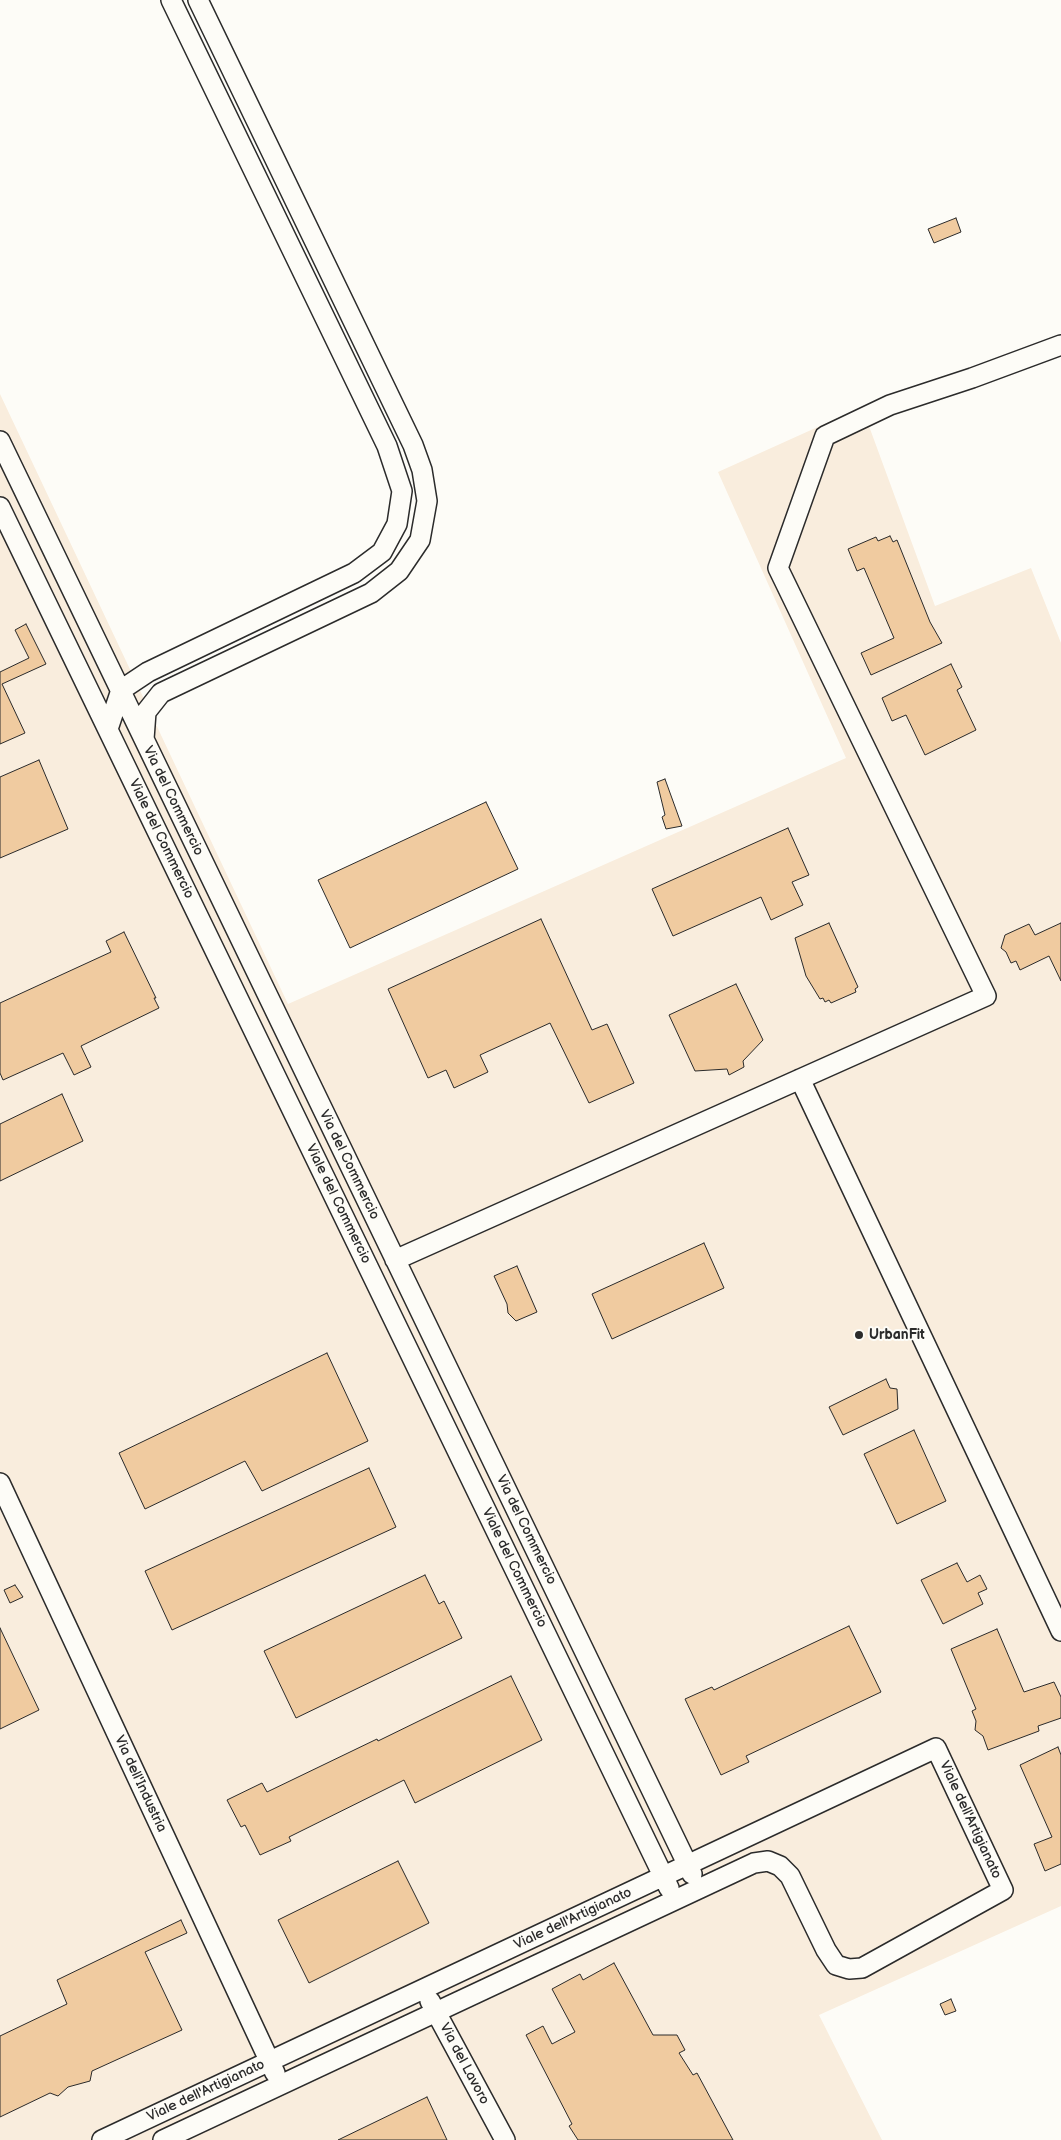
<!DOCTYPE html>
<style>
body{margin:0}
canvas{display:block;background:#fdfcf7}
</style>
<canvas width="1061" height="2140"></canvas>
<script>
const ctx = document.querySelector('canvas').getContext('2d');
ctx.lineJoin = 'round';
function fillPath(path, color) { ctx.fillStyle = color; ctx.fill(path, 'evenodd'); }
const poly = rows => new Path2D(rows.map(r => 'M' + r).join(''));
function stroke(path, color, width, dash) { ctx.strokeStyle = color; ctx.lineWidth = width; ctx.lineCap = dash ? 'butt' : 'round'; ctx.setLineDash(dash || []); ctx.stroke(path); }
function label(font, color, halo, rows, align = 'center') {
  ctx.font = font + ' "Balsamiq Sans",sans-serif'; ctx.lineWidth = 4; ctx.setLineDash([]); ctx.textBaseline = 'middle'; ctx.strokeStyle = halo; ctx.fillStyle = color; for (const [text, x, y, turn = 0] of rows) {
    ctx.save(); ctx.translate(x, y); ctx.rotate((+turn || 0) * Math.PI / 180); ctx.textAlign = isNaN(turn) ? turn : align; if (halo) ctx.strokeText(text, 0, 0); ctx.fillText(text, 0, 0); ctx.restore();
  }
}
const built = poly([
 [0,394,288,1004,846,758,718,472,862,407,935,606,1031,568,1061,643,1061,1906,819,2015,882,2140,0,2140]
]);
const building = poly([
 [956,218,961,232,934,243,928,229,956,218],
 [890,536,893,542,897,540,930,622,942,643,871,675,861,653,894,638,864,568,857,571,848,549,876,537,878,541,890,536],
 [26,624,46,664,2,684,25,733,0,744,0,672,29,658,15,630,26,624],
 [951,664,962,687,957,690,976,730,925,755,906,715,892,721,882,698,951,664],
 [39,760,68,829,0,858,0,777,39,760],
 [665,779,682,826,666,829,662,817,665,815,657,782,665,779],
 [486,802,518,869,350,948,318,880,486,802],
 [788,828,809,875,792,882,803,905,771,920,761,897,673,936,652,889,788,828],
 [541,919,592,1030,607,1024,634,1083,589,1103,550,1023,480,1055,488,1072,454,1088,446,1070,428,1078,388,989,541,919],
 [829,923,858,987,855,989,856,992,831,1003,829,1000,825,1002,823,998,820,999,806,976,795,938,829,923],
 [1061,923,1061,981,1049,956,1020,970,1016,961,1011,963,1006,952,1001,948,1005,935,1029,924,1035,935,1061,923],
 [124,932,156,998,154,998,159,1008,81,1046,91,1067,74,1075,63,1053,3,1080,0,1073,0,1003,111,952,106,941,124,932],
 [736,984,763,1040,743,1061,744,1067,729,1075,727,1069,695,1071,669,1015,736,984],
 [62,1094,83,1141,0,1181,0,1124,62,1094],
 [704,1243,724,1288,612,1339,592,1294,704,1243],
 [517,1266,537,1312,516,1321,508,1313,507,1304,494,1276,517,1266],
 [327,1353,368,1441,262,1491,245,1461,145,1509,119,1453,327,1353],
 [886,1379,890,1388,897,1389,898,1409,843,1435,829,1407,886,1379],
 [914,1430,946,1501,897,1524,864,1454,914,1430],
 [369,1468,396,1527,172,1630,145,1571,369,1468],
 [957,1563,967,1582,980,1575,987,1589,978,1593,983,1604,943,1624,921,1580,957,1563],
 [425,1575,439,1604,444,1601,462,1638,296,1718,264,1651,425,1575],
 [15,1585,23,1597,10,1603,4,1590,15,1585],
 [849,1626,881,1692,746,1756,749,1762,721,1775,685,1699,712,1687,714,1690,849,1626],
 [0,1628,39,1710,0,1729,0,1628],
 [997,1629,1024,1692,1054,1682,1061,1697,1061,1718,1038,1726,1039,1731,988,1750,983,1736,975,1730,976,1721,972,1711,976,1709,951,1649,997,1629],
 [511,1676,542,1740,415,1803,404,1780,289,1837,291,1841,260,1855,245,1825,241,1827,227,1800,262,1783,267,1792,377,1739,378,1741,511,1676],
 [1058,1747,1061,1755,1061,1864,1045,1871,1034,1844,1052,1837,1020,1765,1058,1747],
 [398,1861,429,1923,309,1983,278,1920,398,1861],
 [181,1920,187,1933,145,1952,182,2030,92,2071,90,2081,68,2087,58,2096,50,2093,0,2117,0,2036,67,2004,57,1980,181,1920],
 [614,1963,653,2035,677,2035,685,2050,679,2053,693,2075,697,2073,733,2140,578,2140,569,2126,572,2124,526,2035,543,2026,552,2044,575,2032,552,1989,580,1974,583,1980,614,1963],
 [951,1999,956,2011,945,2015,940,2004,951,1999],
 [427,2097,447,2140,338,2140,427,2097]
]);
const minor = poly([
 [0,441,692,1874],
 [0,507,669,1888],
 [108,729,121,690,148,672,354,573,382,552,397,524,402,491,387,446,171,0],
 [144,739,146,712,161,693,371,593,399,571,420,540,427,501,422,470,413,445,198,0],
 [800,1079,1061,1631],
 [395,1260,986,996,778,568,825,436,890,405,972,378,1061,345],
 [0,1483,275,2073],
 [430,2001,505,2140],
 [102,2140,936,1748,1003,1890,862,1968,849,1969,836,1965,826,1950,790,1876,780,1866,768,1861,754,1863,163,2140]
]);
const markers = [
 [859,1335,5,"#2b2b2b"]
];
const streetNames = [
 ["Via del Commercio",173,801,64],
 ["Viale del Commercio",161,839,64],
 ["Via del Commercio",349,1165,64],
 ["Viale del Commercio",338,1204,64],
 ["Via del Commercio",526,1530,64],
 ["Viale del Commercio",514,1568,64],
 ["Via dell'Industria",140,1784,65],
 ["Viale dell'Artigianato",970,1820,65],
 ["Viale dell'Artigianato",573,1919,-25],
 ["Via del Lavoro",464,2064,62],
 ["Viale dell'Artigianato",206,2091,-25]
];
const poiNames = [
 ["UrbanFit",869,1335]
];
fillPath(built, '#f9eddd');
fillPath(building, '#f0cba0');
stroke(building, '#2b2b2b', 1);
stroke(minor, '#2b2b2b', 22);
stroke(minor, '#fdfcf7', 19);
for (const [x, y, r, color] of markers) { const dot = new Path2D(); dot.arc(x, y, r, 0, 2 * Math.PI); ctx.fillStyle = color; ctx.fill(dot); stroke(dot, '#fdfcf7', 2); }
label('14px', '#2b2b2b', '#fdfcf7', streetNames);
label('bold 14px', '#2b2b2b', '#fdfcf7', poiNames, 'left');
</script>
